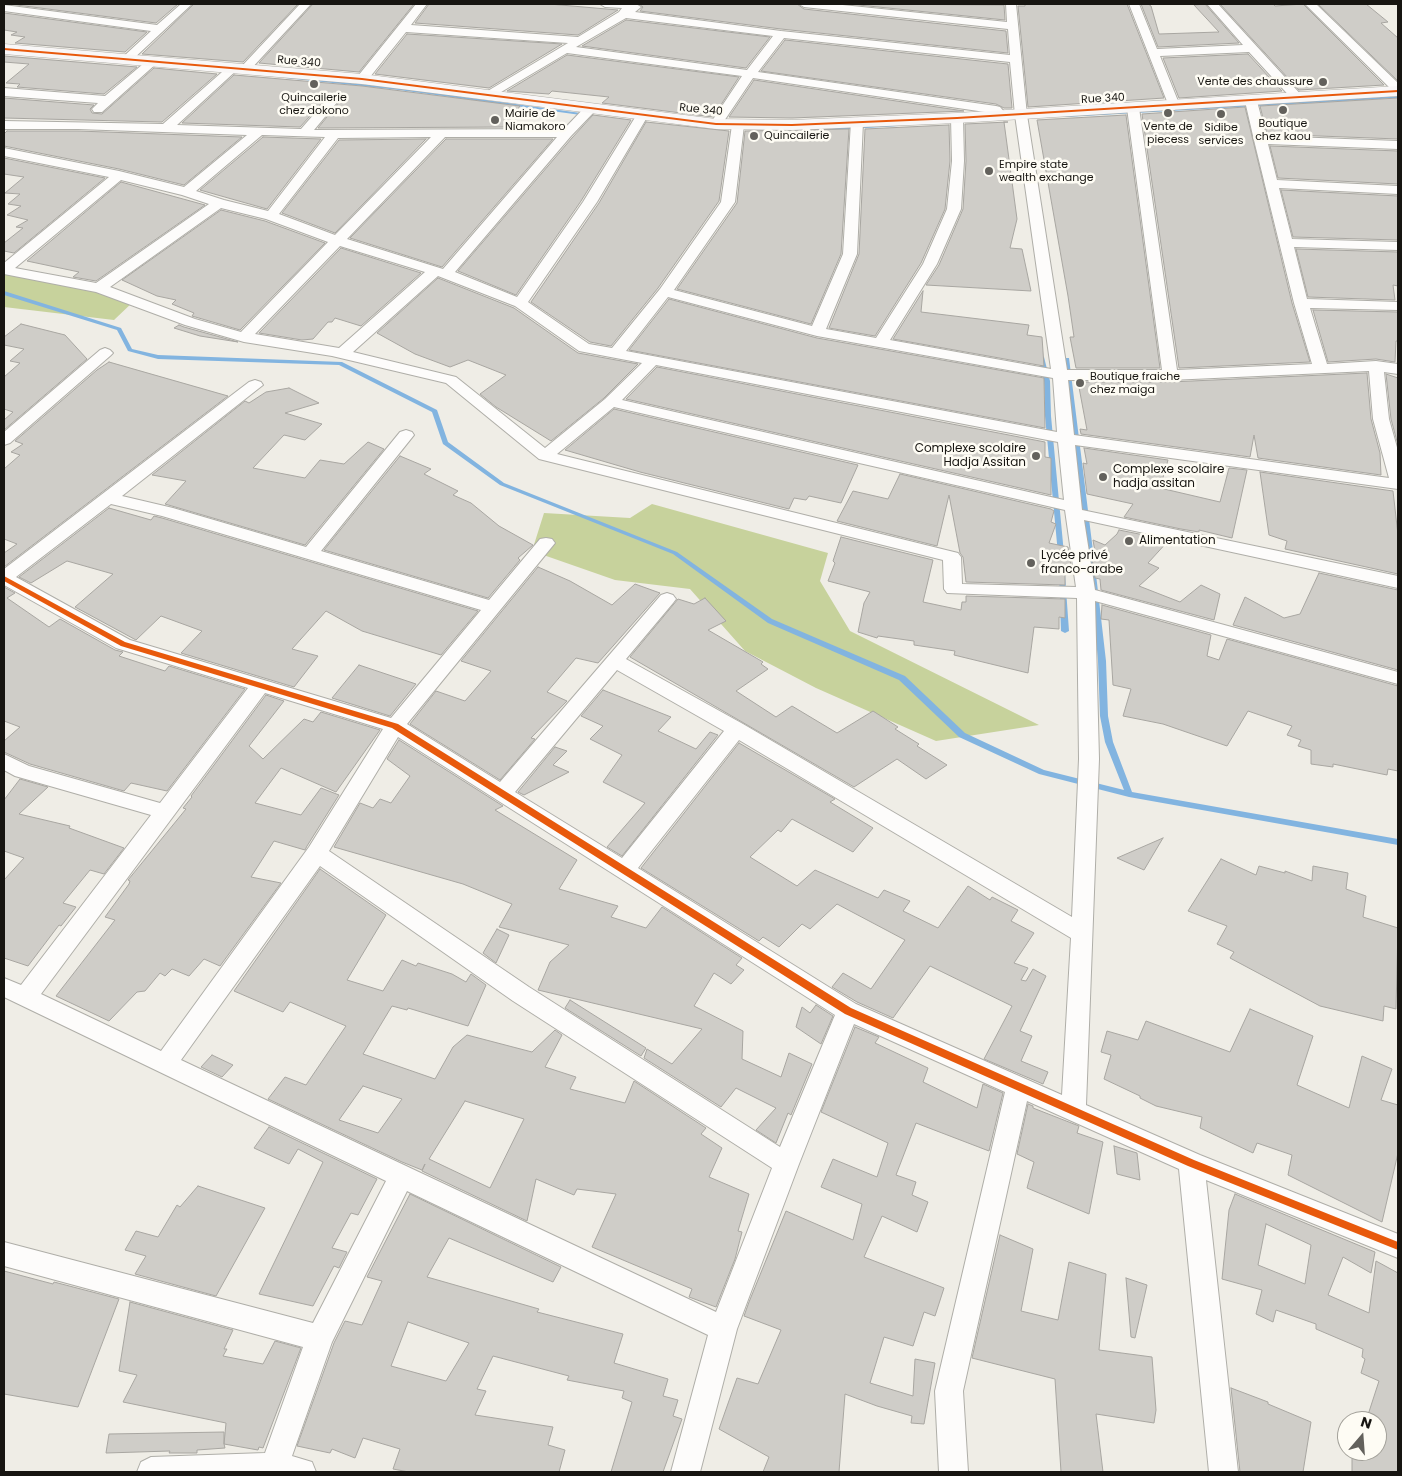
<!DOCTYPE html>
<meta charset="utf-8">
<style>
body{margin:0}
#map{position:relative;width:1402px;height:1476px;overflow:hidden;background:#efede6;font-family:Poppins,sans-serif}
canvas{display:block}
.frame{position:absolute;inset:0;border:5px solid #171511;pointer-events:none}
.north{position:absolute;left:1337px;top:1411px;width:50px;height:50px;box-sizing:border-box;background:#fefcf4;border:1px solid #a2a099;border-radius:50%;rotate:18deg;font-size:14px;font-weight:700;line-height:20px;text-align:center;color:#171511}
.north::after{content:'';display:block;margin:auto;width:18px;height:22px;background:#63615c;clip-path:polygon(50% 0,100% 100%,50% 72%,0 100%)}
</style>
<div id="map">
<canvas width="1402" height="1476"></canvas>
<div class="frame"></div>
<div class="north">N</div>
</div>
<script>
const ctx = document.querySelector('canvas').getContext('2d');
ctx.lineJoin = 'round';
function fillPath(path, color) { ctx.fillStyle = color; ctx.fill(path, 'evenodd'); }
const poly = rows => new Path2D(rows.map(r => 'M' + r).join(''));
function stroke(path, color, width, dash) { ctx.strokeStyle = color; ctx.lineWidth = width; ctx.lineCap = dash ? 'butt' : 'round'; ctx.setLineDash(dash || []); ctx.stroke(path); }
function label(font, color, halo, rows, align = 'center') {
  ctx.font = font + ' Poppins,sans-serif'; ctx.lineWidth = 5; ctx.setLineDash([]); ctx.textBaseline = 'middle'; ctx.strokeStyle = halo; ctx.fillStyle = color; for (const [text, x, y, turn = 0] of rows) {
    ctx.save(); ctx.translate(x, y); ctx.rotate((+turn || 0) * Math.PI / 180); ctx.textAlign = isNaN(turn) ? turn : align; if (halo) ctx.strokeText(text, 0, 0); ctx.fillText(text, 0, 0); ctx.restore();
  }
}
const forest = poly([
 [4,271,134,301,114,320,4,307],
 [652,504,828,553,820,581,850,631,1039,725,936,741,816,688,745,651,690,589,615,580,532,551,544,513,630,518]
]);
const stream = poly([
 [283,76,399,88,588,114,590,115,588,116,399,90,285,78,283,78,283,76],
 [1398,96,1398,98,1066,117,1064,116,1066,115,1398,96],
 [897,124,899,125,899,126,819,131,817,130,819,129,897,124],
 [4,291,121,328,132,349,158,355,342,362,437,410,448,442,504,483,677,552,772,619,905,676,965,733,1044,770,1124,790,1105,742,1100,716,1098,661,1091,583,1064,359,1065,358,1069,358,1097,583,1106,661,1108,716,1113,742,1132,792,1398,839,1398,845,1129,797,1039,774,959,737,899,680,768,623,673,554,500,485,443,444,432,412,339,365,158,359,128,351,117,330,4,295,4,291],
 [1041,355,1044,357,1050,381,1051,416,1064,554,1061,556,1058,554,1045,416,1044,381,1038,357,1041,355],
 [1062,573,1065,575,1069,631,1065,633,1061,631,1059,575,1062,573]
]);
const building = poly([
 [9,4,178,4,156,23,9,4],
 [194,4,298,4,243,62,142,54,194,4],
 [313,4,414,4,359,72,259,63,313,4],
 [429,4,549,4,618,10,578,35,415,23,429,4],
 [639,4,797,4,804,9,1006,31,1008,53,781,29,640,11,643,7,639,4],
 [849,4,1004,5,1005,20,849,4],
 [1025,4,1127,4,1164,98,1028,107,1018,6,1025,6,1025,4],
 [1141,4,1148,4,1151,6,1159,34,1219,32,1194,5,1205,4,1239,43,1158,47,1141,4],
 [1220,4,1273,4,1275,6,1303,4,1384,85,1299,90,1220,4],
 [1318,4,1366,4,1388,22,1381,23,1398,38,1398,81,1318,4],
 [4,13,147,32,125,52,15,43,25,37,11,35,17,32,4,30,4,13],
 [626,20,770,37,746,68,582,46,626,20],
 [407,34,562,44,489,88,375,74,407,34],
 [785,40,1008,64,1012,108,1004,108,996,104,761,71,785,40],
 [1248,54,1282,91,1179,98,1163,58,1248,54],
 [567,55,739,77,713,117,602,103,609,97,552,91,549,94,507,91,567,55],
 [4,56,137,67,104,94,17,87,20,84,6,83,29,64,4,62,4,56],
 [154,68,217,74,162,122,4,118,4,98,94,105,90,109,92,113,102,114,154,68],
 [234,75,362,86,520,106,505,127,318,128,340,101,340,98,333,94,328,96,300,127,182,123,234,75],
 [754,80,964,111,792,118,729,117,754,80],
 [1398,98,1398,139,1267,134,1260,106,1398,98],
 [1245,107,1292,303,1310,362,1179,368,1142,114,1245,107],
 [593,115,631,120,581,201,516,295,458,271,572,138,593,115],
 [1126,115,1160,368,1076,368,1070,337,1074,337,1068,296,1037,120,1126,115],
 [646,122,729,131,719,201,658,288,611,346,590,342,531,302,599,203,646,122],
 [1004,122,1017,219,1010,248,1022,249,1031,291,926,285,939,265,963,209,966,161,965,124,1008,122,1004,122],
 [949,125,950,161,945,209,921,263,875,336,829,328,859,254,865,129,949,125],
 [849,129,841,254,811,324,677,289,737,203,745,131,849,129],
 [7,131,78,131,242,137,184,185,119,169,4,146,4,134,7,131],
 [263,137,321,139,267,209,200,190,263,137],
 [426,139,335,233,282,213,339,140,426,139],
 [446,139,553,139,442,267,350,238,446,139],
 [1270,146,1398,151,1398,184,1278,178,1270,146],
 [4,158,105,178,14,253,4,251,4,243,23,228,16,227,28,220,7,215,21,206,8,204,20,194,5,193,24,177,4,174,4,158],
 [121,182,205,205,96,281,73,277,79,272,27,261,121,182],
 [1281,190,1398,196,1398,240,1293,237,1281,190],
 [221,210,265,221,325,243,240,330,192,316,194,313,172,304,176,300,157,296,122,280,221,210],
 [341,248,421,273,361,326,335,318,332,322,328,322,313,339,302,340,259,333,341,248],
 [1296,249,1398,252,1398,286,1393,285,1395,300,1308,297,1296,249],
 [438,278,514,308,578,353,638,364,604,398,551,441,496,407,480,394,506,375,468,360,450,367,415,354,377,333,438,278],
 [923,291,921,312,1029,325,1027,335,1042,337,1044,366,893,339,923,291],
 [669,299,817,338,1044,378,1045,428,629,350,669,299],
 [1313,310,1398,312,1398,341,1396,341,1395,362,1376,359,1328,362,1313,310],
 [21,324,65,335,87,359,4,430,4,420,13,412,4,409,4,377,20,363,10,361,24,349,4,345,4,337,21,324],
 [179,325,184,327,238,342,200,336,174,328,179,325],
 [109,362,228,396,4,567,4,553,17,544,4,539,4,469,20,455,11,452,23,444,15,441,97,370,109,362],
 [657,367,1045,442,1045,457,1051,458,1051,495,626,399,657,367],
 [1367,373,1371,419,1380,453,1381,475,1258,458,1254,435,1250,457,1081,434,1080,429,1087,430,1078,382,1170,382,1367,373],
 [1386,374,1398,378,1398,445,1391,419,1386,374],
 [289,388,319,403,285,413,322,424,305,440,284,435,253,468,305,478,320,460,344,464,368,442,384,449,305,545,165,504,186,481,152,475,245,401,249,403,266,392,289,388],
 [614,409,858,465,841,503,809,496,806,500,794,498,789,509,640,472,565,450,614,409],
 [1084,448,1168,460,1160,488,1220,502,1229,468,1247,470,1232,538,1199,530,1199,532,1181,529,1124,517,1133,504,1087,494,1083,463,1087,464,1084,448],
 [400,456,431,469,424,474,458,491,453,495,471,503,499,526,533,545,518,558,520,560,488,598,324,550,400,456],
 [1260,472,1393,491,1398,535,1398,574,1285,549,1287,541,1269,535,1260,472],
 [900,474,1051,509,1054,511,1051,522,1056,524,1049,543,1068,547,1072,572,1065,570,1065,585,966,582,963,557,960,553,949,495,937,546,837,521,853,491,888,499,900,474],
 [109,508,151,520,154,516,162,518,478,611,441,655,362,631,326,611,292,649,318,656,294,687,181,653,202,631,161,616,136,640,75,607,113,574,67,561,31,583,19,577,109,508],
 [1119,530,1169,540,1148,563,1159,568,1139,586,1180,602,1201,585,1220,594,1214,620,1101,590,1100,579,1095,578,1091,551,1095,552,1093,540,1105,545,1117,534,1119,530],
 [841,537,933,560,923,602,961,610,962,602,966,602,966,596,1065,599,1065,618,1059,617,1059,629,1034,627,1028,673,954,655,955,651,914,645,914,641,878,636,877,638,858,632,864,603,870,592,828,581,835,563,833,561,841,537],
 [538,567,570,581,612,605,635,584,660,593,598,663,576,658,547,692,567,701,531,738,535,739,500,780,410,724,436,691,465,701,491,671,461,661,538,567],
 [1319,573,1398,590,1398,670,1233,625,1245,597,1284,618,1300,614,1319,573],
 [4,587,15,593,7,598,49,627,60,619,115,650,123,652,119,656,165,671,169,666,245,689,167,791,131,783,124,791,30,764,4,752,4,741,20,727,4,721,4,587],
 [705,598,726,621,708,630,763,662,761,664,768,669,736,691,776,717,792,706,837,733,873,711,898,727,895,729,919,744,917,746,947,765,926,779,897,759,854,787,630,657,678,599,694,604,705,598],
 [1102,605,1211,635,1207,656,1219,660,1227,639,1398,686,1398,771,1388,769,1387,775,1333,764,1333,767,1311,764,1311,750,1298,746,1301,740,1287,735,1292,726,1248,711,1227,746,1163,724,1123,716,1131,689,1113,685,1109,620,1101,619,1102,605],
 [359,665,416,684,390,716,332,698,359,665],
 [603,690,671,717,658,731,696,749,710,732,718,735,622,856,607,847,645,803,603,782,622,755,590,739,603,726,581,716,603,690],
 [266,695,284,701,249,746,263,759,304,719,313,722,321,712,380,730,336,792,281,768,255,803,301,815,321,788,339,795,307,846,305,850,274,841,251,877,281,883,220,966,204,959,189,976,172,969,165,976,160,973,145,991,137,992,109,1021,56,996,115,920,105,917,129,884,130,881,128,880,186,809,183,808,192,797,191,796,266,695],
 [399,740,503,806,495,810,577,860,559,889,618,906,611,917,646,928,662,907,742,958,736,965,744,970,731,984,714,973,694,1006,743,1031,742,1059,781,1077,789,1053,812,1064,791,1115,788,1113,776,1143,756,1130,776,1108,736,1088,721,1107,644,1058,647,1049,672,1064,702,1029,538,990,550,962,569,945,499,927,512,904,463,884,334,847,360,803,373,808,380,799,391,803,410,776,387,759,399,740],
 [739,743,835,799,830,802,873,828,853,852,792,819,781,832,778,830,750,857,797,886,815,870,878,898,884,890,910,901,903,911,938,928,968,886,990,900,992,897,1018,910,1011,921,1034,933,1014,963,1028,968,1021,980,1026,981,1033,969,1046,976,1020,1031,1032,1036,1021,1061,1048,1072,1043,1084,984,1059,1012,1006,930,966,893,1018,857,1002,832,987,843,973,871,989,905,940,837,904,810,929,802,924,779,947,763,937,759,941,641,868,739,743],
 [555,747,567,751,553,765,569,772,524,795,518,792,555,747],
 [20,779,48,787,19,814,70,826,69,828,124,848,104,874,90,870,63,903,76,907,61,926,59,925,28,966,4,958,4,880,24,858,4,851,4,800,20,779],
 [1163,838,1144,870,1117,858,1163,838],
 [1221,859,1256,875,1259,866,1285,873,1285,871,1312,881,1313,866,1348,873,1346,889,1366,896,1363,917,1398,928,1396,1009,1384,1006,1383,1021,1320,1006,1230,958,1234,952,1217,944,1227,926,1188,911,1221,859],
 [320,869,386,915,347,980,383,991,402,960,416,966,418,963,452,974,466,982,471,974,486,985,468,1026,408,1008,407,1010,392,1006,363,1054,435,1079,453,1047,467,1035,532,1052,555,1030,562,1035,545,1067,576,1077,570,1089,625,1103,634,1081,706,1128,701,1134,722,1148,709,1177,749,1194,738,1231,742,1232,735,1259,716,1307,689,1297,692,1289,592,1247,616,1194,577,1189,574,1195,536,1179,527,1221,422,1171,425,1164,422,1170,402,1162,268,1099,285,1077,306,1085,346,1026,290,1002,283,1012,234,991,320,869],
 [363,1086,402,1099,378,1133,339,1120,363,1086],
 [465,1101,524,1119,490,1188,429,1159,465,1101],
 [497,929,509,935,496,963,483,953,497,929],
 [570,1000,646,1048,641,1056,565,1008,570,1000],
 [816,1005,833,1016,821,1044,796,1027,802,1007,810,1013,816,1005],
 [1250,1009,1313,1036,1297,1085,1349,1108,1362,1056,1392,1069,1381,1100,1398,1105,1398,1153,1382,1222,1288,1175,1292,1155,1257,1143,1253,1153,1200,1128,1202,1117,1156,1106,1140,1098,1140,1096,1104,1079,1111,1055,1101,1052,1107,1031,1138,1040,1146,1021,1230,1052,1250,1009],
 [855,1027,879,1037,875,1043,928,1068,923,1082,977,1108,983,1084,1003,1093,989,1151,916,1123,896,1175,916,1182,912,1195,928,1202,917,1232,882,1216,864,1257,944,1288,935,1316,924,1312,913,1346,884,1337,870,1383,913,1396,915,1359,935,1363,924,1424,911,1423,912,1416,877,1406,845,1394,839,1472,763,1472,769,1457,719,1429,737,1378,758,1384,781,1330,744,1316,749,1302,786,1211,853,1240,862,1204,821,1187,833,1159,877,1177,888,1143,821,1112,855,1027],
 [212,1055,233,1065,222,1077,201,1067,212,1055],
 [1028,1104,1033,1106,1033,1108,1079,1126,1077,1133,1103,1142,1089,1214,1027,1188,1034,1162,1017,1154,1028,1104],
 [269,1127,377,1179,358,1215,351,1213,332,1248,347,1252,339,1268,334,1266,313,1306,259,1294,323,1162,298,1149,289,1164,254,1148,269,1127],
 [1114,1146,1137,1153,1140,1180,1117,1174,1114,1146],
 [198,1186,265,1208,216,1296,135,1274,146,1256,125,1250,136,1231,158,1237,177,1205,180,1207,198,1186],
 [410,1194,561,1267,553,1282,449,1238,427,1277,539,1309,537,1312,623,1334,614,1363,668,1379,663,1396,678,1400,673,1416,682,1419,663,1472,611,1472,632,1402,622,1398,624,1391,567,1380,569,1376,493,1356,477,1389,486,1391,475,1415,553,1427,548,1445,565,1450,559,1472,409,1472,393,1469,400,1449,363,1438,355,1458,332,1449,330,1453,297,1446,334,1343,345,1321,362,1325,382,1281,367,1277,410,1194],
 [408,1322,469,1343,446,1381,391,1366,408,1322],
 [1235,1194,1375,1252,1371,1273,1343,1257,1328,1295,1369,1313,1376,1261,1398,1273,1398,1472,1352,1472,1352,1451,1377,1451,1377,1421,1366,1421,1379,1381,1361,1373,1365,1359,1362,1357,1363,1349,1316,1329,1316,1324,1276,1310,1273,1322,1256,1314,1262,1290,1222,1279,1229,1210,1235,1194],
 [1266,1224,1311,1245,1305,1284,1258,1265,1266,1224],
 [1000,1235,1033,1249,1021,1311,1058,1320,1069,1262,1106,1274,1099,1350,1152,1357,1156,1410,1154,1423,1096,1414,1103,1472,1061,1472,1055,1379,972,1358,1000,1235],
 [4,1271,53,1284,54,1282,119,1299,78,1407,4,1394,4,1271],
 [1126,1278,1147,1285,1135,1338,1131,1337,1126,1278],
 [130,1302,233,1330,224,1349,227,1349,223,1356,263,1364,275,1341,301,1348,263,1448,259,1447,258,1450,224,1444,225,1448,197,1450,197,1453,169,1453,170,1451,106,1453,109,1434,224,1432,224,1444,226,1423,123,1402,137,1375,119,1371,130,1302],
 [1231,1388,1268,1402,1268,1404,1311,1422,1303,1472,1240,1472,1231,1388]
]);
const street = poly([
 [181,4,192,4,131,61,127,62,123,61,121,59,123,57,151,31,4,11,4,5,157,25,181,4],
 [300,4,311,4,250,70,242,70,240,68,242,66,300,4],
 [416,4,427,4,411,25,578,37,619,12,622,8,605,7,600,4,636,4,641,7,635,12,781,31,1010,55,1008,29,804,7,799,4,833,4,1007,22,1006,4,1016,4,1027,115,1067,370,1162,370,1127,108,1129,105,1133,104,1139,108,1177,370,1312,364,1294,303,1254,140,1245,101,1247,98,1251,97,1257,101,1266,136,1398,141,1398,149,1268,144,1277,180,1398,186,1398,194,1279,188,1292,239,1398,242,1398,250,1294,247,1307,299,1398,302,1398,310,1310,308,1327,364,1376,361,1398,364,1398,374,1384,372,1389,419,1398,451,1398,489,1075,445,1082,510,1398,576,1398,588,1084,520,1095,590,1398,672,1398,684,1095,601,1099,759,1086,1105,1200,1155,1398,1234,1398,1258,1206,1180,1238,1472,1209,1472,1179,1169,1027,1101,963,1391,968,1472,939,1472,935,1391,1005,1092,854,1024,799,1164,737,1329,700,1472,671,1472,708,1335,407,1191,332,1342,292,1456,312,1462,316,1472,137,1472,141,1462,151,1457,265,1453,303,1347,4,1266,4,1242,313,1323,386,1181,4,997,4,978,21,985,151,815,15,776,4,770,4,754,29,766,160,803,248,688,116,648,4,585,4,569,249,382,255,380,261,382,263,385,122,496,173,508,306,547,400,432,406,430,412,432,414,435,321,551,489,600,540,539,546,538,552,539,555,543,407,724,500,782,661,595,667,593,673,595,676,599,673,603,626,659,743,724,1072,917,1079,759,1077,598,947,593,944,589,943,560,539,459,446,383,332,356,244,342,185,325,96,292,4,274,4,263,109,177,4,156,4,148,119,171,184,187,247,135,78,129,4,129,4,121,163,124,230,65,234,64,240,67,238,69,177,125,301,129,329,97,333,96,339,100,314,130,564,129,587,105,595,105,597,108,595,111,571,136,455,272,517,297,583,202,639,111,647,111,649,114,597,202,528,302,589,344,612,348,660,289,721,202,732,125,738,121,744,125,735,202,674,290,812,326,843,254,851,122,857,118,861,119,863,122,857,254,826,329,876,338,923,264,947,209,952,161,951,118,957,114,963,118,964,161,961,209,937,264,890,340,1051,369,1015,115,1010,62,784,38,758,72,996,106,1000,107,1007,115,1001,119,992,113,753,78,720,127,716,128,710,124,742,76,567,53,491,98,483,98,481,95,568,43,406,32,366,82,358,82,356,79,358,76,416,4],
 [626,18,773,36,747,70,576,47,626,18],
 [262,135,325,137,268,211,224,200,196,191,262,135],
 [431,137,335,235,279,214,338,138,431,137],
 [445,137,557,137,443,269,347,239,445,137],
 [121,180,182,195,209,204,96,283,15,268,121,180],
 [221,208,266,219,328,242,241,332,195,319,110,287,221,208],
 [340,246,425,272,339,348,255,334,340,246],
 [438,276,515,306,579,351,642,363,605,399,545,448,456,377,353,352,438,276],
 [668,297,817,336,1053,378,1057,432,626,351,668,297],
 [656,365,1058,442,1064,500,622,400,656,365],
 [1369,371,1373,419,1389,478,1074,435,1068,380,1170,380,1369,371],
 [614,407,1065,510,1076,587,962,584,961,557,958,553,557,454,614,407],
 [111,504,162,516,481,610,391,718,130,640,16,577,111,504],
 [617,670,724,731,622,858,515,792,617,670],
 [265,693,383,729,309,847,161,1051,41,994,265,693],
 [398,737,835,1015,780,1147,529,987,329,851,398,737],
 [739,740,1071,938,1062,1095,856,1004,638,868,739,740],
 [320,866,513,1001,772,1168,716,1312,181,1060,320,866],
 [1129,4,1139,4,1157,49,1243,45,1207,4,1218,4,1304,98,1298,102,1294,101,1249,52,1160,56,1180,106,1174,110,1170,109,1129,4],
 [1305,4,1316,4,1398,83,1398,93,1394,92,1305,4],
 [153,58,157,59,159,61,157,63,102,112,94,112,92,109,98,103,4,96,4,88,105,96,149,59,153,58],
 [105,348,110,350,113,353,110,356,10,443,4,445,4,432,100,350,105,348]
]);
const secondary = poly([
 [4,44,362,74,716,119,792,120,957,113,1398,86,1398,96,957,123,792,130,716,129,362,84,4,54,4,44]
]);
const cycleway = poly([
 [4,48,362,78,716,123,792,124,957,117,1398,90,1398,92,957,119,792,126,716,125,362,80,4,50,4,48],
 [4,576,125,642,398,724,851,1008,1194,1160,1398,1242,1398,1250,1188,1166,845,1014,392,728,121,646,4,581,4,576]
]);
const markers = [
 [1323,82,5,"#63615c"],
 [314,84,5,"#63615c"],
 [1283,110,5,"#63615c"],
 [1168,113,5,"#63615c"],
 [1221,114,5,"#63615c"],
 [495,120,5,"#63615c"],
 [754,136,5,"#63615c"],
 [989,171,5,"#63615c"],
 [1080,383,5,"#63615c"],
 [1036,456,5,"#63615c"],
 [1103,477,5,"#63615c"],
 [1129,541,5,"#63615c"],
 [1031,563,5,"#63615c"]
];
const farStreetnames = [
 ["Rue 340",299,62,5],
 ["Rue 340",1103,99,-3],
 ["Rue 340",701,110,6]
];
const farPoinames = [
 ["Vente des chaussure",1313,82,"right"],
 ["Quincailerie",314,98],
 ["chez dokono",314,111],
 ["Mairie de",505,114,"left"],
 ["Niamakoro",505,127,"left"],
 ["Boutique",1283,124],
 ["chez kaou",1283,137],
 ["Vente de",1168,127],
 ["piecess",1168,140],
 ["Sidibe",1221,128],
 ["services",1221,141],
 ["Quincailerie",764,136,"left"],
 ["Empire state",999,165,"left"],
 ["wealth exchange",999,178,"left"],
 ["Boutique fraiche",1090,377,"left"],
 ["chez maiga",1090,390,"left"]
];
const poiNames = [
 ["Complexe scolaire",1026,449,"right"],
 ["Hadja Assitan",1026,463,"right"],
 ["Complexe scolaire",1113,470],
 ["hadja assitan",1113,484],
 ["Alimentation",1139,541],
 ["Lycée privé",1041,556],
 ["franco-arabe",1041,570]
];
fillPath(forest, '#c7d29c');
fillPath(stream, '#82b4e0');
fillPath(building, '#cfcdc8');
stroke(building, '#a8a6a1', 1);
stroke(street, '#afaea8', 2);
stroke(secondary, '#afaea8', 1);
fillPath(street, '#fdfcfb');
fillPath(secondary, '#f9f7f7');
fillPath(cycleway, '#e8590c');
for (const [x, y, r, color] of markers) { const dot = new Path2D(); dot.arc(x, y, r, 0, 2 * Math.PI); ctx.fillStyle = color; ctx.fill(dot); stroke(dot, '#fefcf4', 2); }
label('11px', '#171511', '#fefcf4', farStreetnames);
label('11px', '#171511', '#fefcf4', farPoinames);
label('12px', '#171511', '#fefcf4', poiNames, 'left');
</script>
